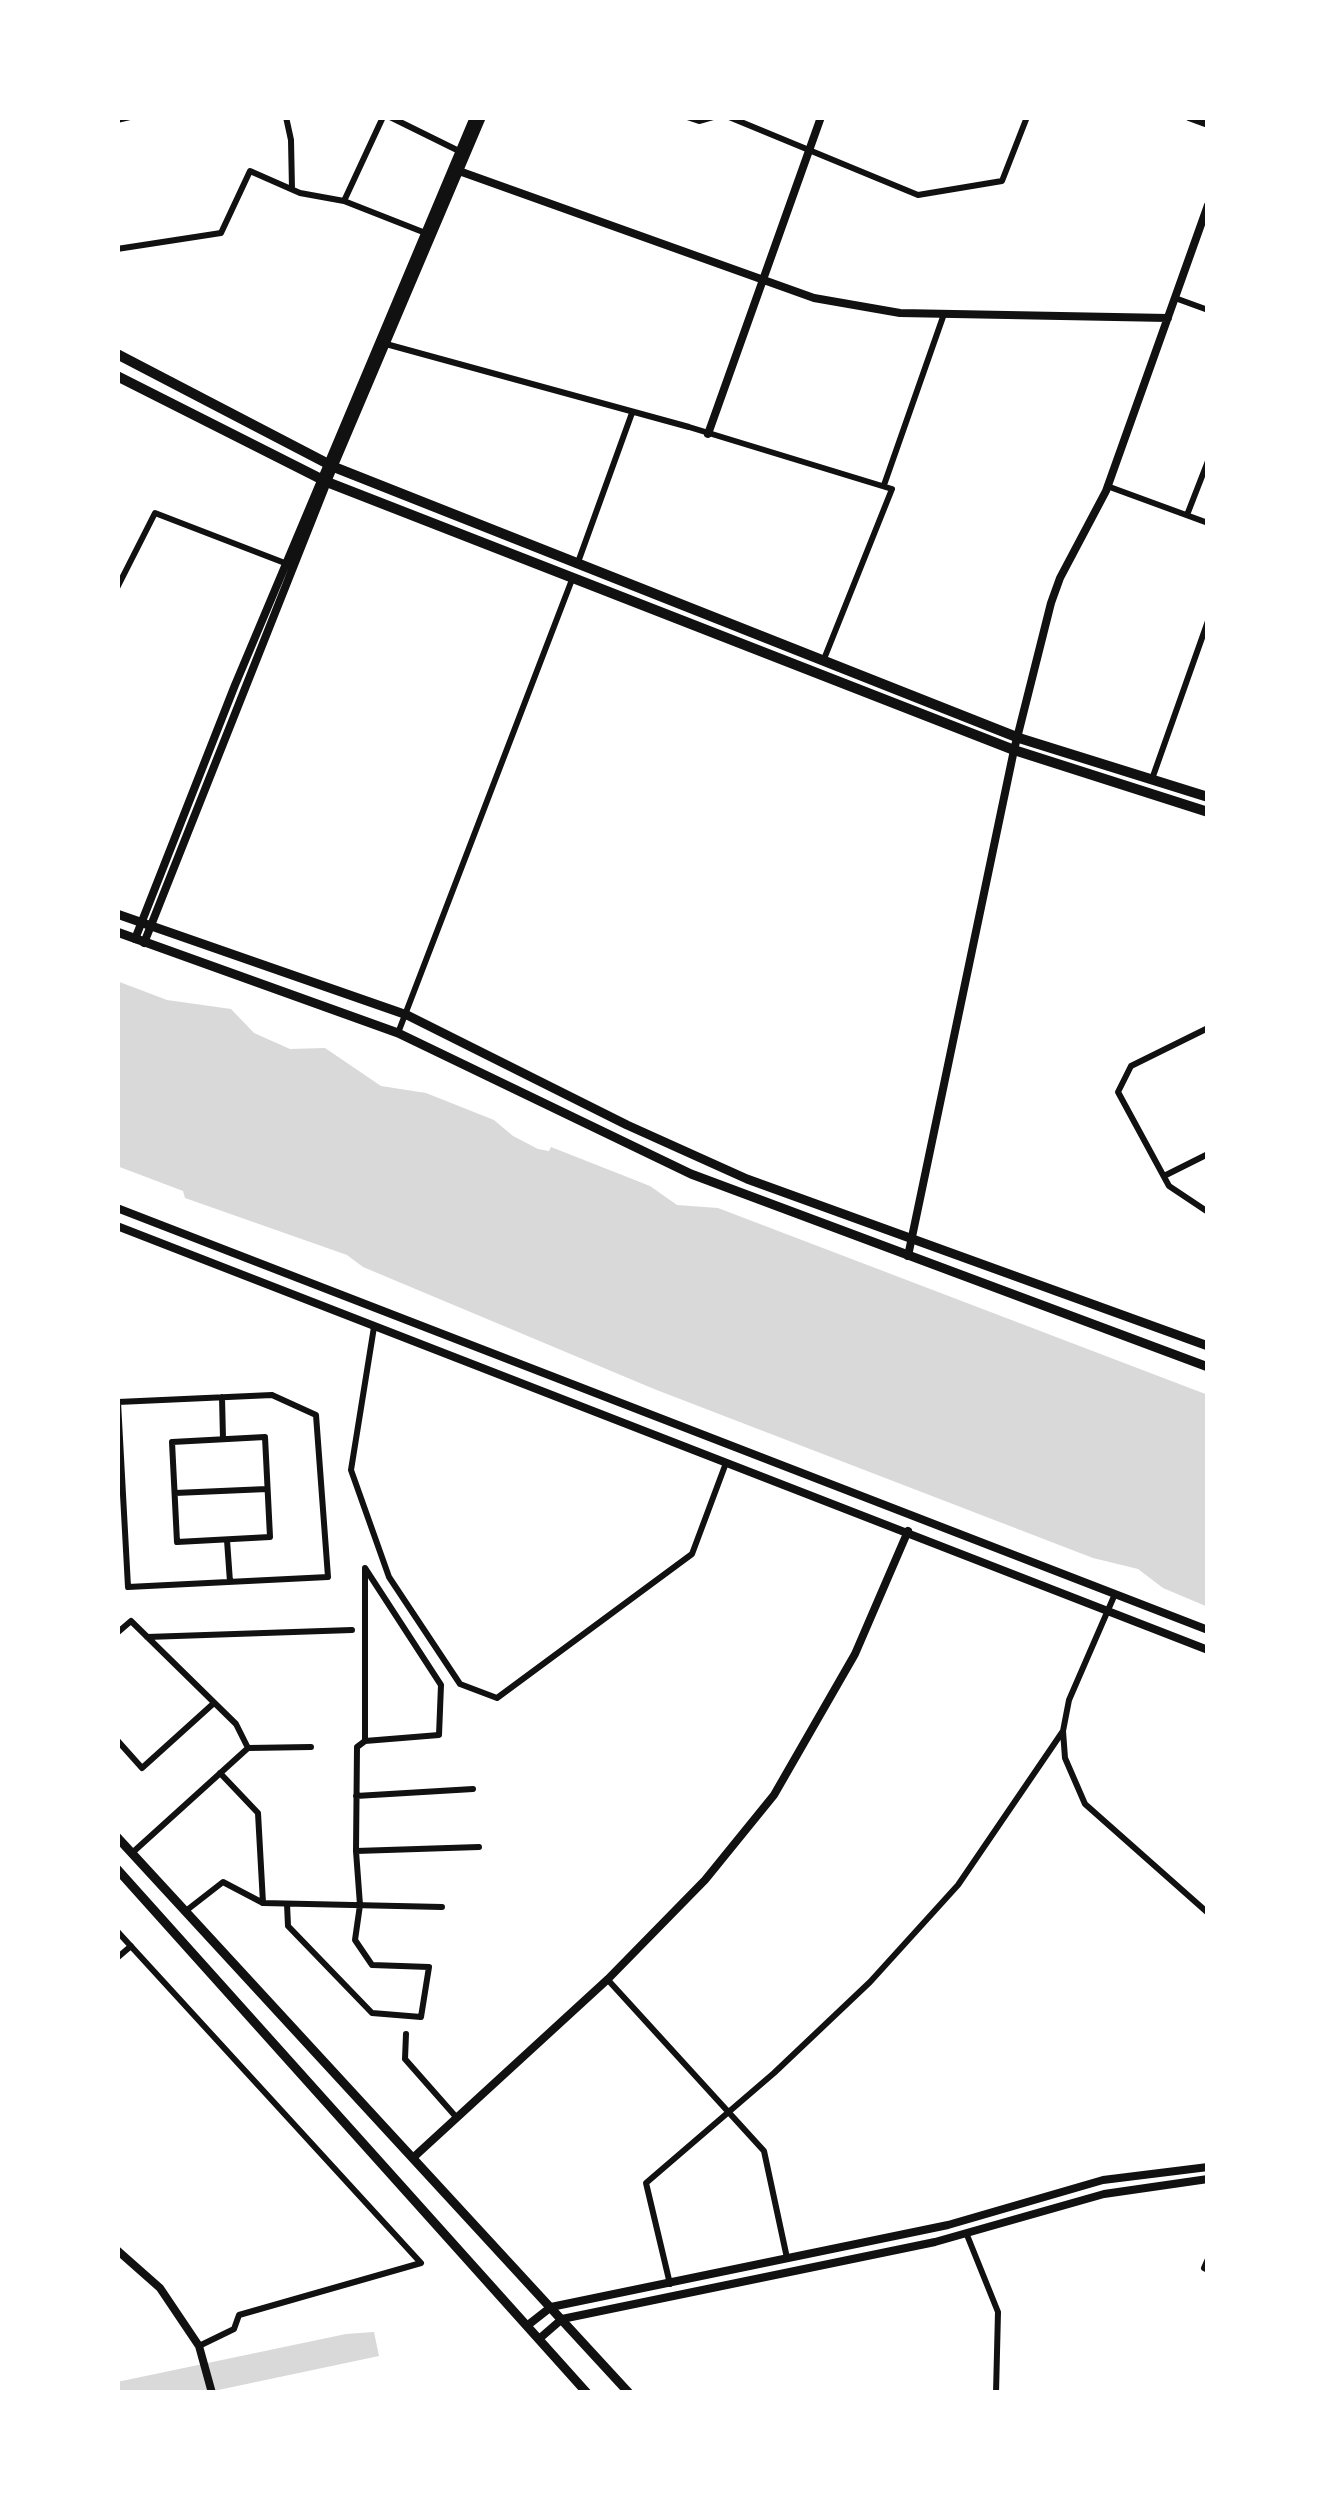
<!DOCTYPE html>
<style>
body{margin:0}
#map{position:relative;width:1325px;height:2510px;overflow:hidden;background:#fff;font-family:Montserrat,sans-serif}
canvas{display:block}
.frame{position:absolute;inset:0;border:120px solid #fff;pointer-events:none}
</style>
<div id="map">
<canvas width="1325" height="2510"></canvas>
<div class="frame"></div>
</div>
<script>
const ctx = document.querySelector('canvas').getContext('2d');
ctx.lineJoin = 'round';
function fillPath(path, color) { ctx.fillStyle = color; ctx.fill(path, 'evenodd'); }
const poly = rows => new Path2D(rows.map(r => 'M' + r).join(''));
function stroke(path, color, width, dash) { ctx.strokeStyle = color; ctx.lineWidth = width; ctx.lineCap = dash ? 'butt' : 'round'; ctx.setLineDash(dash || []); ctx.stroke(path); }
const water = poly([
 [117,981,167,1000,231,1009,254,1033,290,1049,325,1048,381,1086,426,1093,494,1120,513,1136,538,1149,549,1151,551,1147,650,1186,677,1205,718,1208,1208,1395,1208,1607,1163,1588,1138,1569,1093,1558,654,1389,363,1267,347,1255,185,1198,183,1191,117,1166],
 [374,2332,379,2356,204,2393,117,2393,117,2382,346,2334]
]);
const minor = poly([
 [286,117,291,140,292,189],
 [390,117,463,153],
 [687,117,699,121,713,117],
 [729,117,918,195,1002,181,1027,117],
 [117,120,130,117],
 [344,201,383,117],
 [117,249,221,233,250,171,300,193,344,201,428,234],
 [1175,298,1208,310],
 [386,344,689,427,892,489,824,659],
 [884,485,944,314],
 [1107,486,1208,523],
 [1187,515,1208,461],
 [577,565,632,413],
 [117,588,155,513,290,565],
 [1152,779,1208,621],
 [1208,1028,1131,1066,1118,1092,1169,1186,1208,1212],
 [398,1033,573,577],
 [1164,1176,1208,1154],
 [374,1327,351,1470,389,1577,460,1684,497,1698,692,1554,726,1463],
 [272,1395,316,1415,328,1577,128,1587,118,1402,272,1395],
 [222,1397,223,1439],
 [265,1437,270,1537,177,1542,172,1442,265,1437],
 [175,1493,267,1489],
 [227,1540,230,1582],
 [1115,1594,1069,1700,1063,1731,1065,1758,1085,1804,1208,1913],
 [117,1633,131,1621,236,1724,248,1748,132,1853],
 [147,1637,352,1630],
 [117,1740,142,1768,214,1703],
 [248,1748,311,1747],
 [220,1773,258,1813,263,1903],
 [356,1796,473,1789],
 [356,1851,479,1847],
 [287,1904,288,1926,372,2013,421,2017,429,1967,372,1965,355,1940,360,1905,356,1851,357,1747,365,1741,365,1568,441,1685,439,1735,365,1741],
 [187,1910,223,1882,263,1903,442,1907],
 [117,1931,421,2263,239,2315,234,2329,199,2346],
 [117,1958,131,1946],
 [608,1980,764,2151,787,2258],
 [406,2034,405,2059,457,2118],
 [967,2235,998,2312,996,2393],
 [1208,2259,1204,2268,1208,2270],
 [670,2284,646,2183,774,2073,870,1982,958,1885,1063,1731]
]);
const tertiary = poly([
 [1189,117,1208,124],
 [459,171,814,298,900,313,1168,318],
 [708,434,821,117],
 [135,939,235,685,474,117],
 [144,943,327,482,482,117],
 [117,1208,1208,1630],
 [117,1226,1208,1650],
 [908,1256,1014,750,1051,603,1060,578,1106,491,1208,205],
 [415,2156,608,1979,705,1880,774,1795,855,1654,908,1531],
 [117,2250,160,2288,199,2346,212,2393],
 [528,2325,551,2307,948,2225,1103,2180,1208,2167],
 [539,2339,562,2319,935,2242,1104,2194,1208,2179]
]);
const secondary = poly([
 [117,914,407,1015,627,1125,747,1179,1208,1346],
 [117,932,398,1033,691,1174,1208,1367],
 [117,1837,629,2393],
 [117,1869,587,2393]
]);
const primary = poly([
 [117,354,334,467,1019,738,1208,797],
 [117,376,327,482,1014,750,1208,812]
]);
fillPath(water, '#d9d9d9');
stroke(minor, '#111', 6);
stroke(tertiary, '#111', 8);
stroke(secondary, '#111', 9);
stroke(primary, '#111', 10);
</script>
